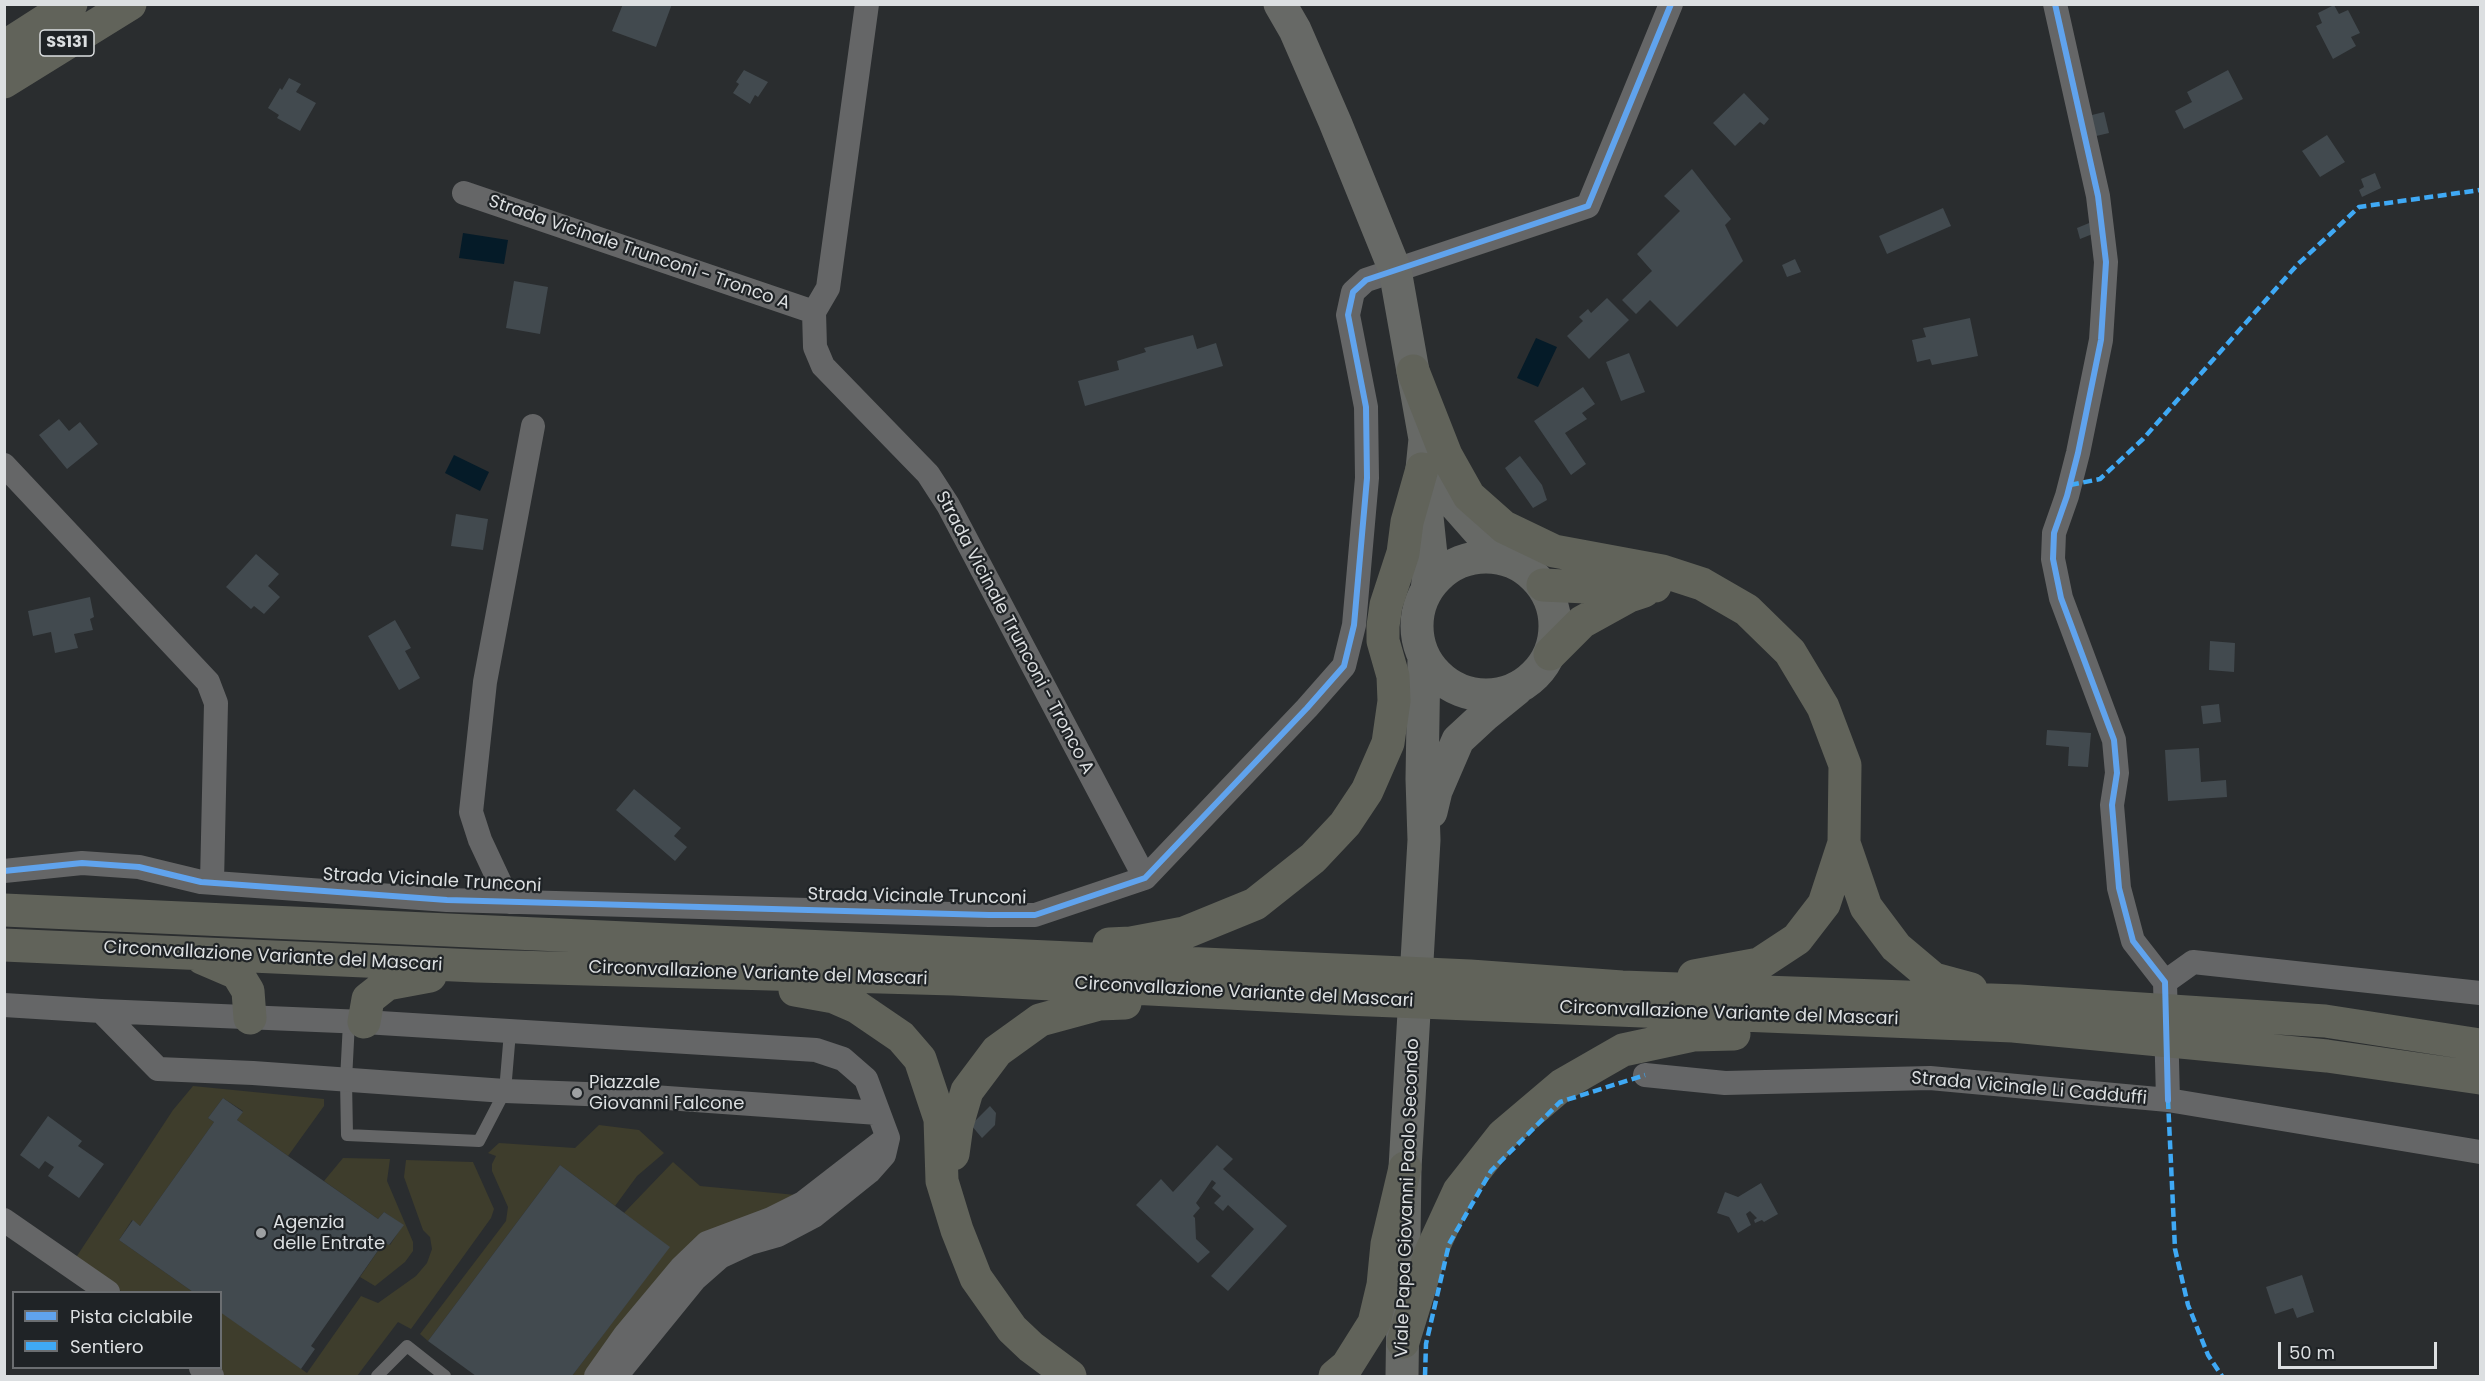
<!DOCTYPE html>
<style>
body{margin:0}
#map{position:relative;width:2485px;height:1381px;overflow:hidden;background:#2a2d2f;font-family:Poppins,sans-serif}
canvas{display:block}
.frame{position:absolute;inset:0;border:6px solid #dcdfe1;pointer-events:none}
.legend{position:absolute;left:12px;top:1291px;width:210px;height:78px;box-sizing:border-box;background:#1f2326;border:2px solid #6b6e71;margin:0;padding:8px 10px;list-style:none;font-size:18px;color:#dcdfe1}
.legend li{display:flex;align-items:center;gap:12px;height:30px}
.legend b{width:30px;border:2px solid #6b6e71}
.scale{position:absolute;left:2278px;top:1342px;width:159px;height:27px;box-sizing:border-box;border:3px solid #dcdfe1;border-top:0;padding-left:8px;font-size:18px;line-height:21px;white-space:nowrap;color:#dcdfe1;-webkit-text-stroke:4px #1f2326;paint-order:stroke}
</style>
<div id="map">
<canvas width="2485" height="1381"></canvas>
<div class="frame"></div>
<ul class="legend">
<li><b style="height:8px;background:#60a3ed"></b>Pista ciclabile</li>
<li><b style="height:8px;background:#3fa9f5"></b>Sentiero</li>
</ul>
<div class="scale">50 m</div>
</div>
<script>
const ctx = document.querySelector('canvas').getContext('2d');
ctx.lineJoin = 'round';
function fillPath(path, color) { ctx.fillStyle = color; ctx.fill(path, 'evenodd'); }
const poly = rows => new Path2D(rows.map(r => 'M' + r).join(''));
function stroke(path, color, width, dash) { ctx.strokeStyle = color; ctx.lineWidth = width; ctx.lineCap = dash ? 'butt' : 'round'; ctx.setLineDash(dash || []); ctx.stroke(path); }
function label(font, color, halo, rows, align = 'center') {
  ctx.font = font + ' Poppins,sans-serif'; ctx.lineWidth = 4.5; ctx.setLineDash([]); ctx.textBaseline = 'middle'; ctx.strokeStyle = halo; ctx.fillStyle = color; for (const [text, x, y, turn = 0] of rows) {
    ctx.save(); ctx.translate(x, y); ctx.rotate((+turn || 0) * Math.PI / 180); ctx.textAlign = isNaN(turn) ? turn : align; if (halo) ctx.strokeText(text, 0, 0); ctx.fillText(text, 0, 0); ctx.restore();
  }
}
const green = poly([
 [193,1086,324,1099,324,1106,288,1156,237,1120,243,1111,223,1098,208,1118,214,1122,140,1226,132,1220,119,1240,193,1292,122,1292,93,1268,75,1259,173,1110],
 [599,1125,639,1130,664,1153,637,1176,615,1206,560,1165,428,1341,420,1334,506,1221,508,1207,492,1171,492,1164,496,1156,488,1153,499,1143,575,1148],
 [343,1158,390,1159,387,1181,413,1242,413,1251,405,1262,375,1286,360,1277,384,1242,390,1245,403,1225,384,1212,378,1219,324,1181],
 [406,1160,473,1162,494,1209,491,1218,411,1329,398,1322,357,1376,222,1376,211,1368,220,1368,221,1312,307,1373,361,1296,378,1303,416,1276,427,1263,432,1249,430,1237,423,1230,404,1177],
 [673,1162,700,1186,796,1195,590,1376,572,1376,669,1247,624,1213]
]);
const water = poly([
 [463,233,508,240,504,264,459,258],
 [1536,338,1557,347,1538,387,1517,378],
 [454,455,489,472,480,491,445,473]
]);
const building = poly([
 [623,4,672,4,656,47,612,31],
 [2334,5,2339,14,2348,10,2360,33,2351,37,2356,46,2333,59,2316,26,2322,23,2318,13],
 [744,70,768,82,758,97,755,95,750,104,733,93,739,84,736,82],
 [2228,70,2243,99,2184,129,2175,111,2192,102,2187,92],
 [289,78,301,84,296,92,316,103,300,131,277,118,279,115,268,108,280,88,282,90],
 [1744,93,1769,119,1764,125,1760,122,1735,146,1713,123],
 [2104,112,2109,133,2092,137,2088,116],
 [2327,135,2345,162,2320,177,2302,151],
 [1692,169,1731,219,1725,225,1743,261,1677,327,1650,300,1636,314,1622,300,1652,271,1637,254,1680,211,1664,196],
 [2375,173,2381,188,2362,197,2359,190,2364,187,2361,179],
 [1943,208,1951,226,1887,254,1879,236],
 [2094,221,2095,233,2080,239,2077,228],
 [1795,259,1801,272,1787,277,1782,265],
 [514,281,548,287,540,334,506,328],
 [1607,298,1629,320,1589,359,1567,336,1583,321,1579,317,1588,309,1591,313],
 [1970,318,1978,356,1932,365,1930,359,1917,362,1912,340,1926,337,1923,328],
 [1193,335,1197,349,1216,343,1223,366,1085,406,1078,381,1119,370,1117,361,1146,352,1144,348],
 [1629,353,1645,392,1621,401,1606,362],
 [1583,387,1595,404,1582,413,1587,419,1565,433,1586,464,1571,475,1534,421],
 [59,419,69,431,80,422,98,444,67,469,39,435],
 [1520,456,1542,485,1547,500,1533,508,1505,468],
 [456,514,488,519,483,550,451,546],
 [256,554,279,574,268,586,280,597,264,614,254,606,251,609,226,587],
 [90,597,94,617,90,619,93,630,74,634,78,648,55,653,51,632,33,636,28,611],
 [395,620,411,648,405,651,420,678,399,690,368,636],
 [2210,641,2235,643,2234,672,2209,670],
 [2219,704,2221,722,2203,724,2201,706],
 [2047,730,2091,733,2088,767,2068,766,2069,747,2046,745],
 [2199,748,2201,782,2226,780,2227,797,2168,801,2165,750],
 [634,789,681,828,674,836,687,847,675,861,616,810],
 [223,1098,243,1112,237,1120,288,1156,378,1219,384,1212,404,1225,389,1245,384,1242,311,1346,315,1349,301,1369,220,1312,220,1292,193,1292,119,1240,133,1220,140,1226,214,1122,208,1118],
 [990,1106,996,1113,995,1125,982,1138,971,1125],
 [48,1116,82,1141,78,1146,104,1164,79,1198,48,1176,54,1167,45,1161,39,1169,20,1155],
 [1217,1145,1233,1159,1223,1169,1287,1226,1228,1291,1211,1276,1254,1229,1228,1205,1223,1211,1214,1203,1221,1196,1212,1188,1216,1183,1212,1180,1196,1203,1200,1208,1193,1216,1195,1218,1196,1239,1210,1252,1198,1263,1136,1205,1161,1179,1173,1192],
 [560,1165,670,1247,572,1376,476,1376,428,1341],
 [1761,1183,1778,1214,1764,1222,1762,1220,1755,1223,1754,1220,1757,1218,1750,1211,1746,1214,1751,1225,1738,1233,1729,1217,1717,1213,1725,1192,1738,1197],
 [2302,1275,2314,1312,2297,1318,2293,1308,2275,1314,2266,1287]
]);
const lane = poly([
 [349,1022,346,1080,347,1135,479,1141,505,1091,510,1032],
 [377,1376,407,1346,445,1376]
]);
const street = poly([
 [867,4,828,288,814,312,815,347,823,366,928,474,948,505,1145,878],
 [2055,4,2098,196,2106,262,2101,340,2078,453,2067,496,2054,533,2053,559,2061,598,2114,740,2117,773,2112,805,2119,888,2133,941,2165,982,2168,1100],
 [464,193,814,312],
 [4,465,208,682,216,703,212,882],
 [4,871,82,863,139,867,201,882,447,900,989,915,1035,915,1145,878,1307,708,1344,666,1354,625,1367,478,1366,407,1348,315,1353,292,1366,280,1588,206,1671,4],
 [509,902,480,840,471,812,485,682,533,426],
 [2165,982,2193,962,2480,993],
 [4,1005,101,1011,364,1022,816,1050,843,1059,866,1079,888,1138,884,1155,869,1172,814,1216,778,1235,750,1243,720,1257,695,1279,616,1376],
 [101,1011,158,1069,253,1073,505,1091,639,1096,878,1113],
 [1645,1075,1725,1083,1930,1078,2168,1100,2480,1152],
 [4,1220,108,1292],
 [201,1368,212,1376],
 [596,1376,625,1335,681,1268,707,1243,771,1219,803,1203,883,1141]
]);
const secondary = poly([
 [1280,4,1295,30,1335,122,1395,270,1425,439,1422,469,1431,555,1427,590],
 [1431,452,1453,502,1483,536,1509,560],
 '1417 626a69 69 0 1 1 138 0a69 69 0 1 1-138 0Z',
 [1431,812,1436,791,1458,740,1485,715,1517,689],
 [1402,1376,1405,1168,1424,840,1422,779,1424,658]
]);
const highway = poly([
 [4,47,71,4],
 [4,82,130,4],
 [1413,371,1446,455,1469,496,1504,527,1554,551,1662,571,1702,584,1747,610,1790,652,1823,707,1845,765,1844,843,1866,907,1896,947,1934,979,1971,989],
 [1543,585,1586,587,1655,586],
 [1550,654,1582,622,1629,596,1644,591],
 [4,910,1470,976,1622,987,2019,1001,2325,1021,2480,1045],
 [1109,944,1131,943,1184,933,1255,904,1313,858,1345,824,1367,791,1388,743,1394,701,1393,676,1383,641,1383,626,1386,605,1403,553,1407,522,1422,469],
 [4,945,477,966,954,979,1346,999,2013,1026,2327,1056,2480,1078],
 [202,958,237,973,248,991,250,1018],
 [1694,976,1759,964,1797,939,1824,904,1844,843],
 [795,990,834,997,857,1007,901,1037,920,1059,940,1119,942,1181,957,1230,976,1278,1012,1329,1031,1347,1070,1376],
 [364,1022,368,999,387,984,430,976],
 [953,1154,957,1125,967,1091,997,1051,1040,1020,1099,1004,1125,1003],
 [1403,1342,1430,1254,1459,1191,1503,1135,1562,1085,1623,1050,1693,1035,1734,1034],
 [1335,1376,1347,1366,1374,1323,1383,1285,1387,1244,1405,1168]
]);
const quiet = poly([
 [2070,485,2100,479,2143,439,2297,265,2359,207,2480,190],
 [2168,1100,2175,1249,2188,1305,2208,1355,2222,1376],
 [1425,1376,1426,1344,1449,1244,1491,1171,1560,1102,1645,1075]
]);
const cycleway = poly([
 [2055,4,2098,196,2106,262,2101,340,2078,453,2067,496,2054,533,2053,559,2061,598,2114,740,2117,773,2112,805,2119,888,2133,941,2165,982,2168,1100],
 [4,871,82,863,139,867,201,882,447,900,989,915,1035,915,1145,878,1307,708,1344,666,1354,625,1367,478,1366,407,1348,315,1353,292,1366,280,1588,206,1671,4]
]);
const markers = [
 [577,1093,6,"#9ea1a3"],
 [261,1233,6,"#9ea1a3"]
];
const shields = [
 [67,43,54]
];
const shieldNames = [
 ["SS131",67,43]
];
const streetNames = [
 ["Strada Vicinale Trunconi - Tronco A",639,253,19],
 ["Strada Vicinale Trunconi - Tronco A",1014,633,62],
 ["Strada Vicinale Trunconi",432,881,3],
 ["Strada Vicinale Trunconi",917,897,1],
 ["Circonvallazione Variante del Mascari",273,957,3],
 ["Circonvallazione Variante del Mascari",758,974,2],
 ["Circonvallazione Variante del Mascari",1244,993,3],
 ["Circonvallazione Variante del Mascari",1729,1014,2],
 ["Strada Vicinale Li Cadduffi",2029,1089,5],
 ["Viale Papa Giovanni Paolo Secondo",1408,1198,-88]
];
const poiNames = [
 ["Piazzale",589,1083],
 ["Giovanni Falcone",589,1104],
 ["Agenzia",273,1223],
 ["delle Entrate",273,1244]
];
fillPath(green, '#3e3d2c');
fillPath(water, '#051b28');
fillPath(building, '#424a4f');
stroke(lane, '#656667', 12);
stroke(street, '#656667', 24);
stroke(secondary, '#676966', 33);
stroke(highway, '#61635a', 33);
stroke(quiet, '#3fa9f5', 4.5, [9, 4.5]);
stroke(cycleway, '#60a3ed', 6);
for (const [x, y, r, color] of markers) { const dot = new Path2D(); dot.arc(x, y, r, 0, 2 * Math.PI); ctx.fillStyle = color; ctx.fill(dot); stroke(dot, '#1f2326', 2); }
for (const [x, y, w] of shields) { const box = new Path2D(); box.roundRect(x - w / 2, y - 13, w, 26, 4.5); ctx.fillStyle = '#1f2326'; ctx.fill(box); stroke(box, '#dcdfe1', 1.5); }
label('bold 16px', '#dcdfe1', null, shieldNames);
label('18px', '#dcdfe1', '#1f2326', streetNames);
label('18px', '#dcdfe1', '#1f2326', poiNames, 'left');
</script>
